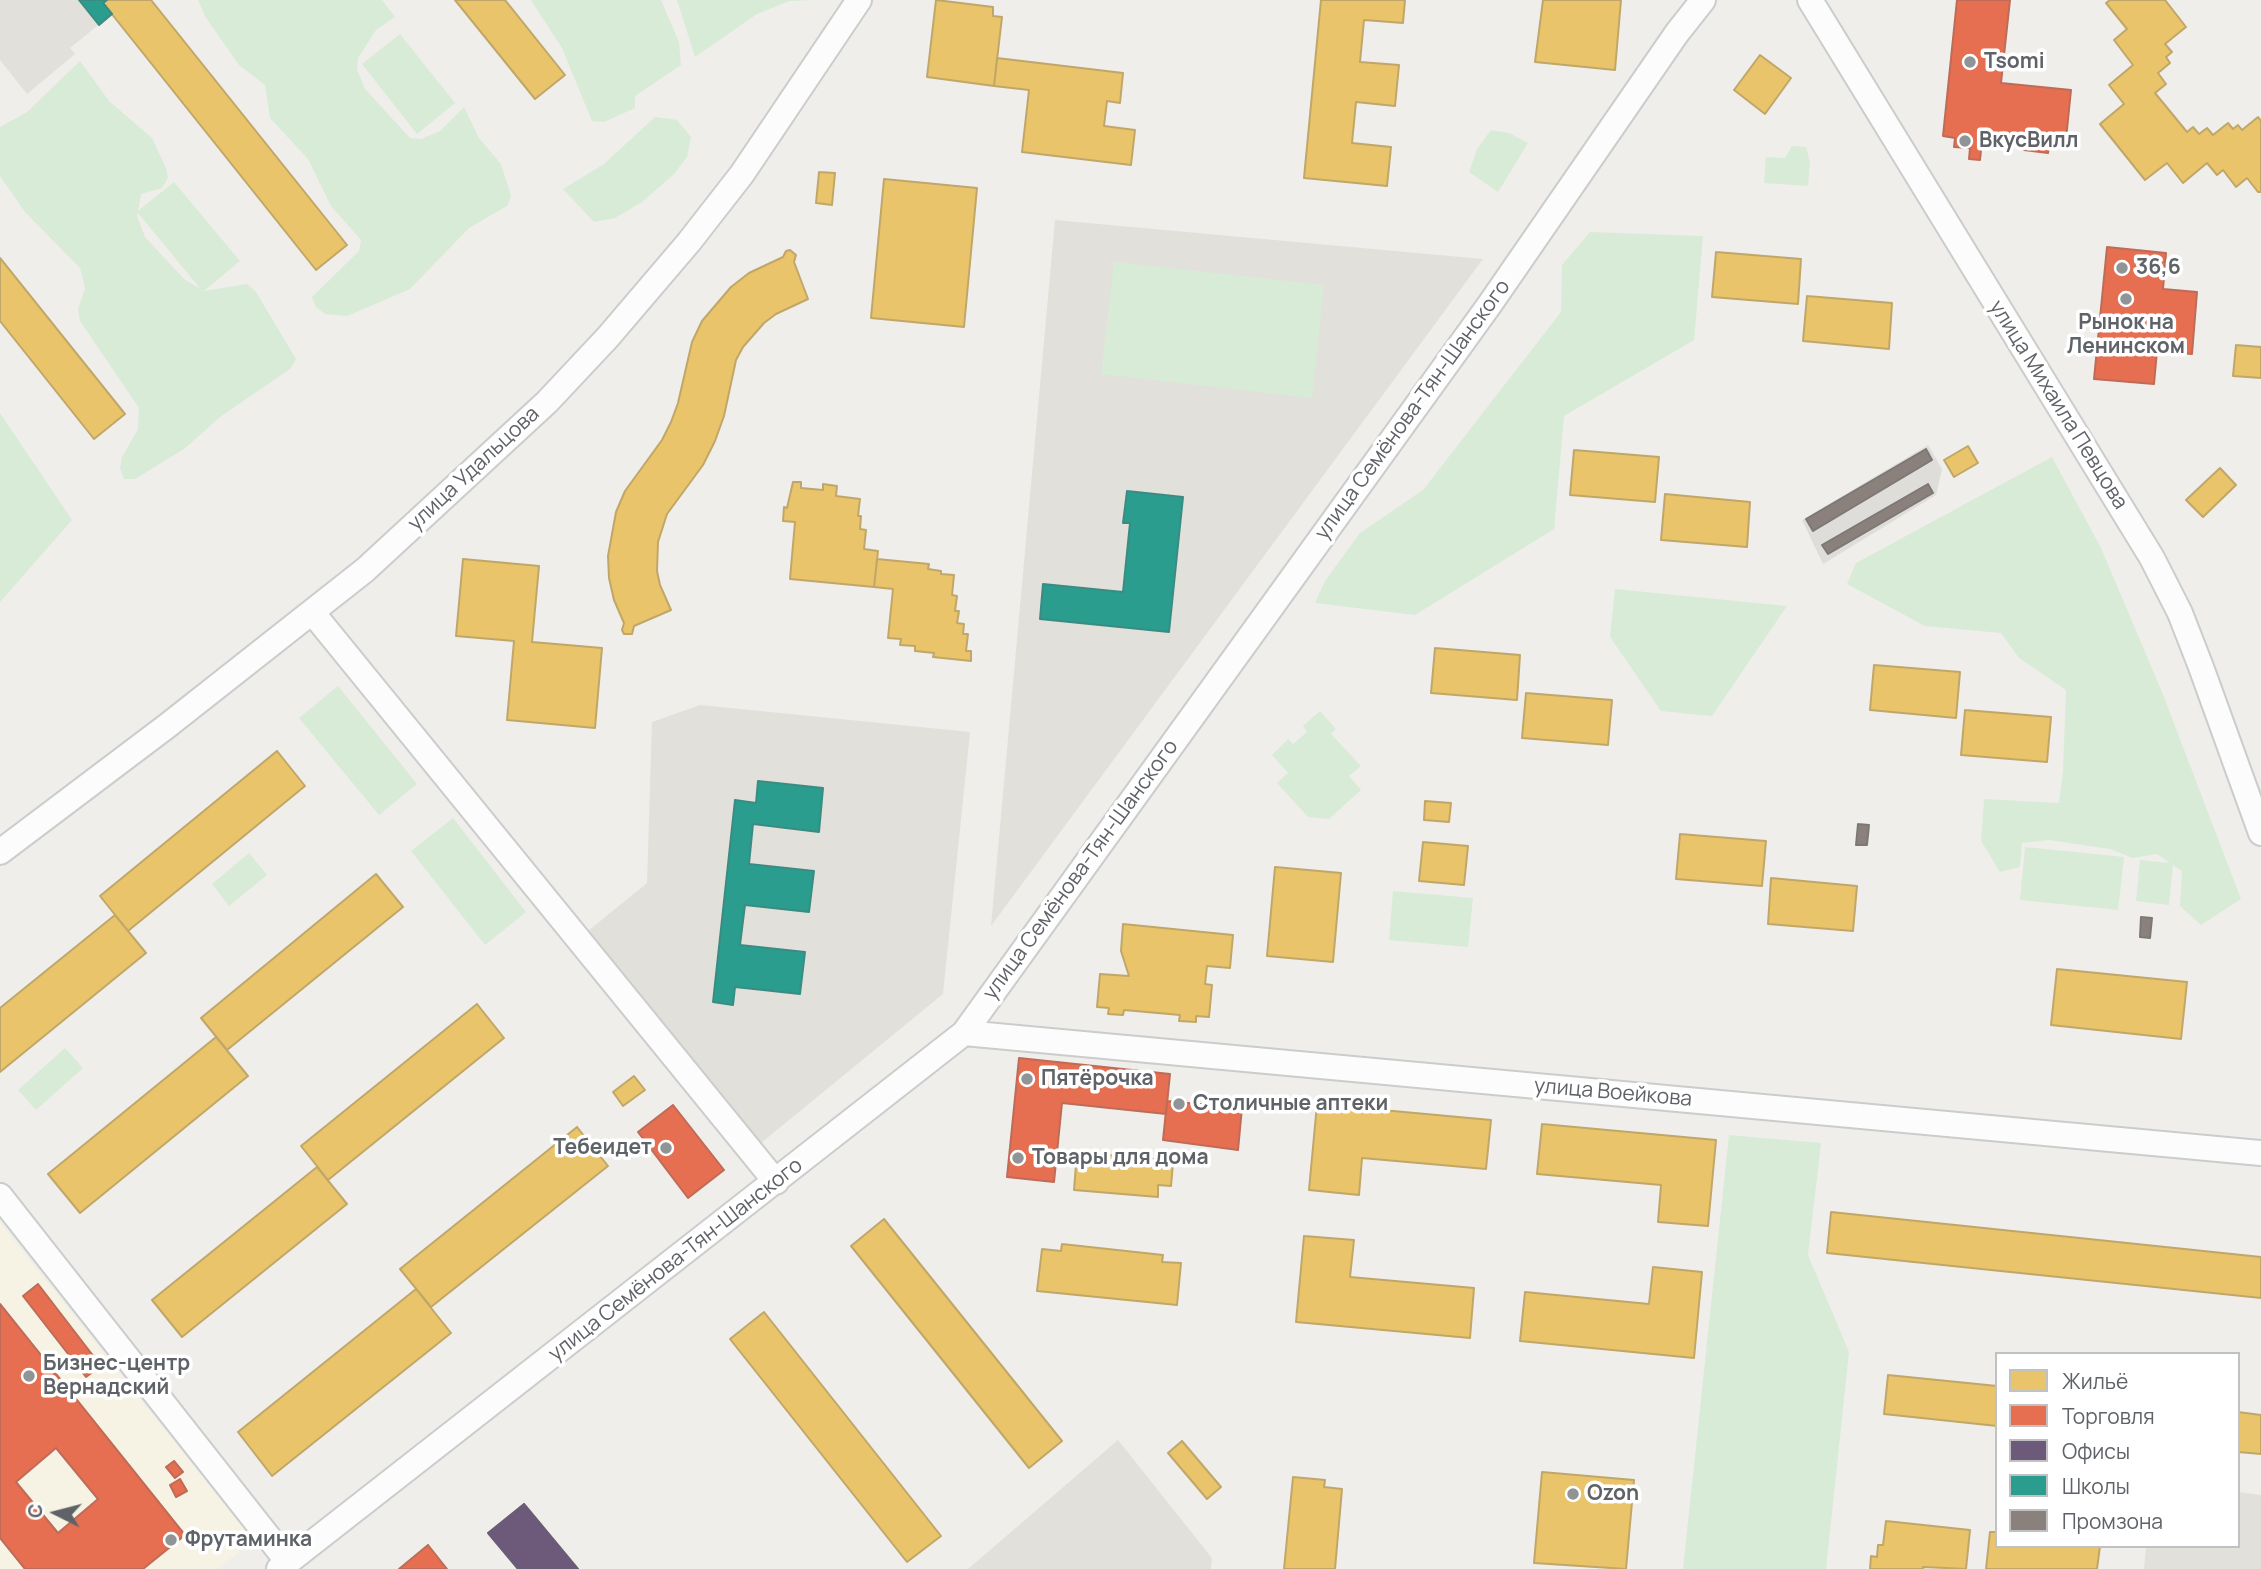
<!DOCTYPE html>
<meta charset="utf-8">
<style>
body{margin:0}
#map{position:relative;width:2261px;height:1569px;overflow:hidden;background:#efeeea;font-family:Manrope,sans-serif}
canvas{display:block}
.legend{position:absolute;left:1995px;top:1352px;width:245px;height:196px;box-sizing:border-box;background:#fff;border:2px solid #bfc1c3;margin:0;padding:9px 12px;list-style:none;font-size:21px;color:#5f6368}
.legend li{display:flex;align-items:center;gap:14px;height:35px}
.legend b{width:35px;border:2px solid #bfc1c3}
.north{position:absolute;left:21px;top:1478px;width:70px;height:70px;-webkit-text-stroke:5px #fff;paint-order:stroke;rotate:276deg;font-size:19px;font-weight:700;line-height:28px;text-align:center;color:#5f6368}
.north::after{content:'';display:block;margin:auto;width:24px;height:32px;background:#5f6368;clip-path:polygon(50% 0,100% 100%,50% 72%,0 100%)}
</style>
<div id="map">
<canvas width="2261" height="1569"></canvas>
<ul class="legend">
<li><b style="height:19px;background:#e9c46a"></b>Жильё</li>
<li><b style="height:19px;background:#e76f51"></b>Торговля</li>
<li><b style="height:19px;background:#6d597a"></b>Офисы</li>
<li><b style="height:19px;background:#2a9d8f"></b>Школы</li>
<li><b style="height:19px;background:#8a817c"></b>Промзона</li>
</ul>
<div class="north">С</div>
</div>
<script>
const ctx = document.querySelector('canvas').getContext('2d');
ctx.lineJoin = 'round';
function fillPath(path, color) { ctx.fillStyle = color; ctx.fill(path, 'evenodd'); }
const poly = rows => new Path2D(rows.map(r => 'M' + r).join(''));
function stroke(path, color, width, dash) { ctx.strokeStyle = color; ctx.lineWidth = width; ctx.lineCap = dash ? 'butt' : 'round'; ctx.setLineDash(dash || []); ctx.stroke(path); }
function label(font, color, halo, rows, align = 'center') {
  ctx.font = font + ' Manrope,sans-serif'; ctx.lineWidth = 7; ctx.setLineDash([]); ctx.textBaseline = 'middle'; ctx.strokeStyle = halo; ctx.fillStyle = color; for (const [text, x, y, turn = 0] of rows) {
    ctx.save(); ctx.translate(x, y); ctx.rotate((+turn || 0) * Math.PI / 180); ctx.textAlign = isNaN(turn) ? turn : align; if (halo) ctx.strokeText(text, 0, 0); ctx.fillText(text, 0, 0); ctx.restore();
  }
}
const commercial = poly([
 [0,1223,246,1532,242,1550,217,1569,0,1569]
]);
const industrial = poly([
 [1928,445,1942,469,1936,495,1823,564,1802,520]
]);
const education = poly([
 [0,0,107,0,112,14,70,48,75,54,27,94,0,60],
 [1055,220,1483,259,991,926],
 [700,705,970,732,943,994,761,1143,588,931,647,883,652,722],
 [1118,1440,1212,1558,1211,1569,968,1569],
 [2238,1492,2261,1495,2261,1569,2144,1569,2146,1546,2238,1546]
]);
const green = poly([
 [198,0,382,0,395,17,376,30,358,58,357,69,365,89,410,138,421,139,440,131,464,107,479,138,501,164,511,196,507,206,469,228,410,289,347,316,325,314,316,307,312,297,359,251,361,240,331,206,308,159,270,118,265,85,239,65,206,18],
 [531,0,661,0,679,42,681,65,635,96,635,108,604,122,592,121,562,48],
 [677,0,815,0,789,1,757,14,695,57],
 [400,34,455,103,417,134,362,64],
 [80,61,109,101,152,138,166,168,168,178,162,188,141,194,138,211,174,182,240,261,204,291,247,284,256,292,296,359,290,369,220,417,184,449,135,479,124,479,120,468,122,457,138,429,139,408,80,321,78,309,85,288,80,268,25,212,0,176,0,127,27,112],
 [138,213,199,287,199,288,184,279,145,237,137,216],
 [655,117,677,120,691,137,687,157,674,174,642,202,615,218,594,222,563,189,604,164],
 [1491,130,1509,133,1528,143,1498,192,1469,172,1477,149],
 [1792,146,1806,147,1810,162,1808,186,1764,183,1766,157,1785,158],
 [1590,232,1703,236,1694,340,1564,416,1554,529,1415,615,1315,603,1325,581,1360,533,1423,490,1561,312,1562,265],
 [1114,262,1324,285,1312,398,1101,374],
 [0,413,72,520,0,602],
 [2052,457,2101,548,2162,692,2241,899,2201,925,2180,906,2182,871,2173,865,2169,905,2136,901,2140,860,2170,863,2157,854,2133,858,2110,849,2049,840,2022,843,2020,867,2000,872,1981,841,1984,799,2059,803,2063,771,2066,690,2019,658,2001,633,1925,626,1847,584,1856,563],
 [1615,589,1787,606,1712,716,1661,711,1610,637],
 [338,686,417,784,379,815,299,718],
 [1320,711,1336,729,1331,734,1361,766,1349,776,1361,790,1329,819,1308,817,1277,783,1288,773,1272,755,1288,739,1293,744,1307,732,1303,726],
 [453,818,526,912,485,945,411,851],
 [2025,847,2124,857,2118,910,2020,900],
 [249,853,267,875,229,906,212,884],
 [1393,891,1473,898,1468,947,1389,940],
 [65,1048,83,1068,36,1110,18,1090],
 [1729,1135,1821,1143,1808,1255,1849,1352,1826,1569,1683,1569]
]);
const homes = poly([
 [107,0,151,0,347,245,316,270,103,3,107,0],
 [455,0,505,0,565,75,535,99,455,0],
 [936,0,993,7,993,16,1002,17,994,86,927,77,936,0],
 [1321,0,1405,0,1403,23,1364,20,1360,62,1399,65,1395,106,1356,102,1352,143,1391,147,1387,186,1304,178,1321,0],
 [1543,0,1621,0,1615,70,1535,62,1543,0],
 [2110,0,2165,0,2186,27,2165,44,2172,52,2166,57,2170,63,2158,73,2166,84,2155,93,2187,132,2193,127,2199,134,2207,128,2213,135,2228,123,2233,129,2238,125,2242,130,2258,117,2261,121,2261,192,2258,192,2247,178,2236,187,2223,170,2217,175,2207,163,2183,183,2167,163,2145,180,2100,124,2124,104,2109,85,2133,65,2114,40,2127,29,2106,3,2110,0],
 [1760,55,1791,78,1765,114,1734,90,1760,55],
 [997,58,1123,73,1120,103,1107,101,1104,126,1135,130,1131,165,1022,152,1029,90,994,86,997,58],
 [819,172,835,173,832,205,816,203,819,172],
 [884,179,977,188,964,327,871,318,884,179],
 [790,250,796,255,794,262,808,299,776,314,764,323,743,347,736,360,724,416,715,441,703,465,667,514,658,542,657,571,660,585,671,610,634,626,632,634,624,634,622,630,624,623,614,600,609,578,608,556,616,512,625,491,662,440,671,422,678,403,692,342,702,321,731,287,749,273,783,257,786,251,790,250],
 [1716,252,1801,259,1798,304,1712,297,1716,252],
 [0,258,125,414,94,439,0,321,0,258],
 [1807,296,1892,303,1889,349,1803,341,1807,296],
 [2236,345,2261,347,2261,378,2233,376,2236,345],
 [1968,446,1978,463,1954,477,1944,460,1968,446],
 [1574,450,1659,457,1655,502,1570,495,1574,450],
 [2220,468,2236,485,2203,517,2186,500,2220,468],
 [793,482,801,482,801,488,823,490,823,484,837,486,836,496,860,499,858,516,861,516,860,529,866,530,864,549,878,551,874,587,790,579,795,522,783,521,784,507,787,508,793,482],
 [1665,494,1750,502,1747,547,1661,540,1665,494],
 [463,559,539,566,532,642,602,648,595,728,507,720,514,641,456,636,463,559],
 [877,559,929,564,928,569,941,571,941,574,954,575,952,595,957,596,955,611,959,611,957,623,964,624,963,634,968,634,966,651,971,651,971,661,933,657,934,653,915,651,915,646,900,645,901,639,888,638,893,589,874,587,877,559],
 [1435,648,1520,655,1517,700,1431,693,1435,648],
 [1874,665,1960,672,1956,718,1870,710,1874,665],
 [1526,693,1612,700,1608,745,1522,738,1526,693],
 [1965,710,2051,717,2047,762,1961,755,1965,710],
 [277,751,305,786,128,931,100,896,277,751],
 [1425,801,1451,803,1449,822,1424,820,1425,801],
 [1680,834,1766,841,1762,886,1676,879,1680,834],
 [1423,842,1468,846,1464,885,1419,881,1423,842],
 [1275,867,1341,873,1333,962,1267,956,1275,867],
 [376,874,403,907,227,1050,201,1018,376,874],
 [1771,878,1857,886,1853,931,1768,924,1771,878],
 [115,915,146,953,0,1072,0,1008,115,915],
 [1123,924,1233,935,1230,968,1207,966,1205,984,1212,985,1209,1017,1196,1016,1196,1022,1179,1021,1180,1015,1124,1010,1123,1015,1108,1014,1109,1008,1097,1007,1100,974,1129,976,1121,951,1123,924],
 [2057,969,2187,982,2181,1039,2051,1025,2057,969],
 [477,1004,504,1038,328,1180,301,1146,477,1004],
 [216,1037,248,1076,80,1213,48,1174,216,1037],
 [634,1076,645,1090,623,1106,613,1092,634,1076],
 [1317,1104,1491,1120,1486,1169,1362,1158,1359,1195,1309,1190,1317,1104],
 [1542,1124,1716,1140,1708,1226,1658,1222,1661,1185,1537,1174,1542,1124],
 [577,1127,608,1166,431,1307,400,1269,577,1127],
 [1077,1152,1161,1160,1161,1162,1173,1163,1171,1186,1158,1185,1158,1197,1074,1190,1077,1152],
 [317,1167,347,1204,182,1337,152,1300,317,1167],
 [1831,1212,2261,1257,2261,1298,1827,1253,1831,1212],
 [884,1219,1062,1441,1029,1468,851,1246,884,1219],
 [1304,1236,1354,1240,1350,1277,1474,1288,1470,1338,1296,1322,1304,1236],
 [1062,1244,1163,1255,1162,1262,1181,1263,1177,1305,1037,1291,1042,1249,1061,1251,1062,1244],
 [1653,1267,1702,1272,1694,1358,1520,1341,1525,1292,1649,1304,1653,1267],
 [416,1289,451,1333,272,1476,238,1432,416,1289],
 [764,1312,941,1536,907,1562,730,1339,764,1312],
 [1888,1375,1997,1386,1997,1426,1884,1414,1888,1375],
 [2238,1412,2261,1415,2261,1454,2238,1452,2238,1412],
 [1182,1441,1221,1487,1207,1499,1168,1453,1182,1441],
 [1542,1472,1634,1480,1626,1569,1534,1563,1542,1472],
 [1293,1477,1325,1480,1324,1487,1342,1489,1335,1569,1284,1569,1293,1477],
 [1886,1521,1970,1530,1966,1569,1923,1567,1923,1569,1870,1569,1871,1556,1877,1557,1878,1545,1883,1545,1886,1521],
 [1990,1532,1997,1532,1997,1546,2100,1546,2097,1569,1986,1569,1990,1532]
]);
const shops = poly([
 [1957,0,2010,0,2001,83,2071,90,2065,149,2049,147,2048,153,2024,150,2025,145,1982,140,1980,160,1969,159,1970,148,1954,147,1955,138,1943,136,1957,0],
 [2107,247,2166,253,2163,289,2197,292,2192,354,2157,351,2154,384,2094,379,2107,247],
 [1019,1058,1170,1074,1166,1114,1062,1103,1054,1182,1007,1177,1019,1058],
 [1167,1101,1242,1108,1238,1150,1163,1140,1167,1101],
 [673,1105,724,1170,688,1198,638,1132,673,1105],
 [38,1284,101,1366,86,1377,23,1296,38,1284],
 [0,1304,185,1535,143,1569,25,1569,0,1538,0,1304],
 [56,1448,98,1499,58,1533,16,1482,56,1448],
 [174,1461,183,1472,175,1478,166,1467,174,1461],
 [180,1479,187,1491,176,1497,170,1485,180,1479],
 [428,1545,447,1569,399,1569,428,1545]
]);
const offices = poly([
 [524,1504,578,1569,518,1569,488,1533,524,1504]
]);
const schools = poly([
 [79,0,107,0,103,3,112,14,99,25,79,0],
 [1127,491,1183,497,1169,632,1040,619,1043,584,1123,592,1130,523,1123,523,1127,491],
 [758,781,823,788,819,832,753,824,749,864,814,871,809,912,745,905,740,945,805,952,800,994,735,987,733,1005,713,1002,735,800,756,803,758,781]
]);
const industry = poly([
 [1926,449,1932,460,1813,531,1806,519,1926,449],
 [1928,484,1933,493,1828,554,1822,545,1928,484],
 [1858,824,1869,825,1867,845,1856,845,1858,824],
 [2141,917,2152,918,2150,938,2140,937,2141,917]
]);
const minor = poly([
 [1810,0,2152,558,2180,613,2201,667,2261,833],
 [312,612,776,1182],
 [0,852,167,726,365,570,547,402,608,337,689,242,742,174,859,0],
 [964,1033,2261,1153],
 [0,1196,288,1562],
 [279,1569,964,1033,1490,304,1677,33,1703,0]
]);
const markers = [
 [1970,62,7,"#919496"],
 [1965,141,7,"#919496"],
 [2122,268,7,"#919496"],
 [2126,299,7,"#919496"],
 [1027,1079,7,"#919496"],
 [1179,1104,7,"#919496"],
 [666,1148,7,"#919496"],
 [1018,1158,7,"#919496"],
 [29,1376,7,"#919496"],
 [1573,1494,7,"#919496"],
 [171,1540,7,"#919496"]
];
const poiNames = [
 ["Tsomi",1984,62],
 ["ВкусВилл",1979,141],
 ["36,6",2136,268],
 ["Рынок на",2126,323,"center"],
 ["Ленинском",2126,347,"center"],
 ["Пятёрочка",1041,1079],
 ["Столичные аптеки",1193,1104],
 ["Тебеидет",652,1148,"right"],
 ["Товары для дома",1032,1158],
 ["Бизнес-центр",43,1364],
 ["Вернадский",43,1388],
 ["Ozon",1587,1494],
 ["Фрутаминка",185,1540]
];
const streetNames = [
 ["улица Михаила Певцова",2058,405,58],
 ["улица Семёнова-Тян-Шанского",1413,410,-54],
 ["улица Удальцова",474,469,-43],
 ["улица Семёнова-Тян-Шанского",1081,870,-54],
 ["улица Воейкова",1613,1093,5],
 ["улица Семёнова-Тян-Шанского",676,1260,-38]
];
fillPath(commercial, '#f7f3e4');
fillPath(industrial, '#dfddda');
fillPath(education, '#e2e0da');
fillPath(green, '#d8ebd6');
fillPath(homes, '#e9c46a');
stroke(homes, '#c0a769', 2);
fillPath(shops, '#e76f51');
stroke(shops, '#be6b58', 2);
fillPath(offices, '#6d597a');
stroke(offices, '#695c75', 2);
fillPath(schools, '#2a9d8f');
stroke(schools, '#3a8c83', 2);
fillPath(industry, '#8a817c');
stroke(industry, '#7d7876', 2);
stroke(minor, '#cbcccc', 28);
stroke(minor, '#fdfcfc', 24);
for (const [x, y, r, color] of markers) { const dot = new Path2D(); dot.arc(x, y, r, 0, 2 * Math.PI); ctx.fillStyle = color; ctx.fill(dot); stroke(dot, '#fff', 2.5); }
label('bold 21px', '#5f6368', '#fff', poiNames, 'left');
label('21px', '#5f6368', '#fff', streetNames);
</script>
